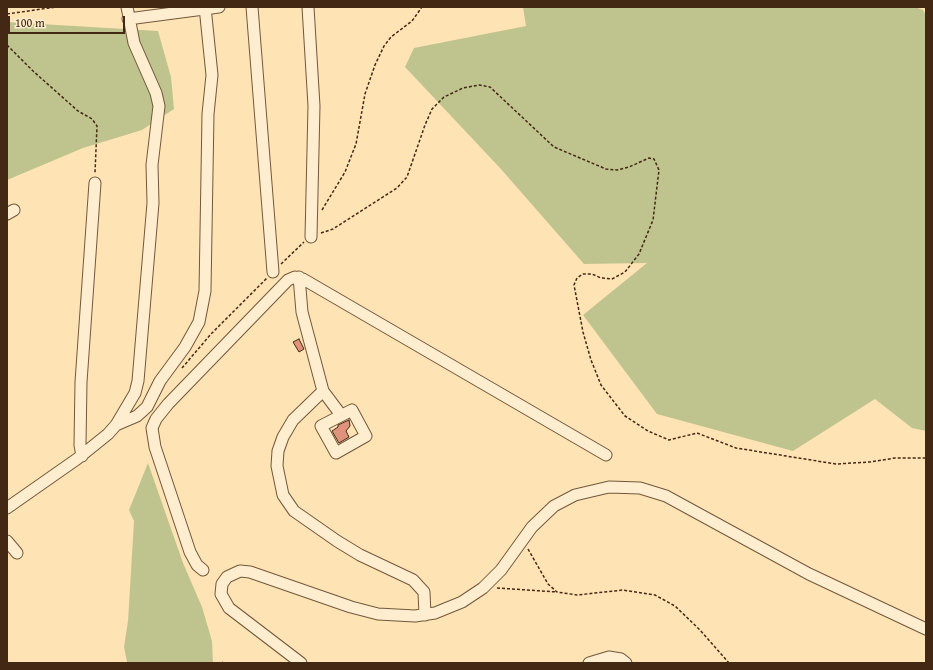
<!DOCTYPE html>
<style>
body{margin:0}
#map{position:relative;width:933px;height:670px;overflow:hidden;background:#fee3b4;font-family:"Gentium Book Plus",serif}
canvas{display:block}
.frame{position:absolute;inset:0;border:8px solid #432913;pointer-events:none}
.scale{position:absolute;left:8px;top:16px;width:117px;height:18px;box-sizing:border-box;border:2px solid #432913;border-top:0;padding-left:5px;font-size:12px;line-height:14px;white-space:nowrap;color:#432913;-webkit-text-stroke:3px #feedce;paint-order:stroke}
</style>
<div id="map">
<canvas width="933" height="670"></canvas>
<div class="frame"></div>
<div class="scale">100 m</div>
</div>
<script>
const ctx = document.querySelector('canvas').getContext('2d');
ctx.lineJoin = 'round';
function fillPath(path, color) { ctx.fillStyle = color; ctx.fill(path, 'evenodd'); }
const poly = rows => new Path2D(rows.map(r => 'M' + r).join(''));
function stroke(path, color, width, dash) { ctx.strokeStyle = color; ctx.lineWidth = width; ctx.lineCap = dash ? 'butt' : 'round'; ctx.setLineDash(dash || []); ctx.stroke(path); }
const green = poly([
 [523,7,915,7,923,10,926,15,926,431,912,428,875,399,793,451,657,414,583,315,647,263,584,264,500,168,405,67,414,48,526,26],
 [7,22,158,31,171,77,174,109,142,130,83,148,7,180],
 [148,463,183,563,202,607,212,641,213,663,127,662,124,647,128,621,134,521,129,510]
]);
const building = poly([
 [299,339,304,349,299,352,293,342,299,339],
 [349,420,350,426,346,431,349,437,339,443,332,431,338,427,338,425,349,420]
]);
const path = poly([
 [7,14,56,7],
 [7,45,33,71,78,111,92,119,97,126,95,173],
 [322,210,345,172,356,144,365,94,375,65,384,46,391,37,412,21,422,7],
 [321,233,333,229,397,188,407,177,425,125,432,109,444,97,463,88,479,85,490,87,554,147,606,169,617,170,629,167,649,158,654,159,659,170,653,220,639,254,625,272,612,279,601,278,592,274,583,274,577,278,574,285,583,332,591,360,601,385,625,416,648,431,669,440,697,433,736,448,836,464,870,462,895,458,926,458],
 [281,264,304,242],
 [182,368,211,334,267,278],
 [528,549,548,584,557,592,577,595,623,590,655,595,675,606,700,630,729,663],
 [497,588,557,592],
 [222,662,223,663]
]);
const minor = poly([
 [252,7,273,272],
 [308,7,314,106,311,237],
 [128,19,219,7],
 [7,214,14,210],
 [299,277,302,312,323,391,341,415],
 [323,391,293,420,283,437,278,451,277,466,283,495,294,511,337,541,360,555,413,580,424,592,425,615],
 [352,410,366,436,336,453,321,426,352,410],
 [116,425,137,416,147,407,160,381,185,347,199,322,205,291,208,114,212,75,205,7],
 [82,456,80,445,81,382,95,183],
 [7,508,77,459,108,434,116,425,135,393,138,381,153,203,152,165,159,106,156,93,134,43,127,7],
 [7,541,17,553],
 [203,570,197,565,190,552,155,447,152,428,156,419,168,404,288,280,295,277,303,279,606,455],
 [301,663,229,608,221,594,222,584,227,577,240,571,250,572,351,607,378,614,415,616,435,613,462,602,483,588,501,570,532,527,554,506,575,495,609,487,640,488,666,496,809,574,926,629],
 [589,663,609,657,621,659,626,663]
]);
fillPath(green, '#bfc48e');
fillPath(building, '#df937d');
stroke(building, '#432913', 1);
stroke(minor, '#72583b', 13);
stroke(path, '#432913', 1.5, [3, 2]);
stroke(minor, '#feedce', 11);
</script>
